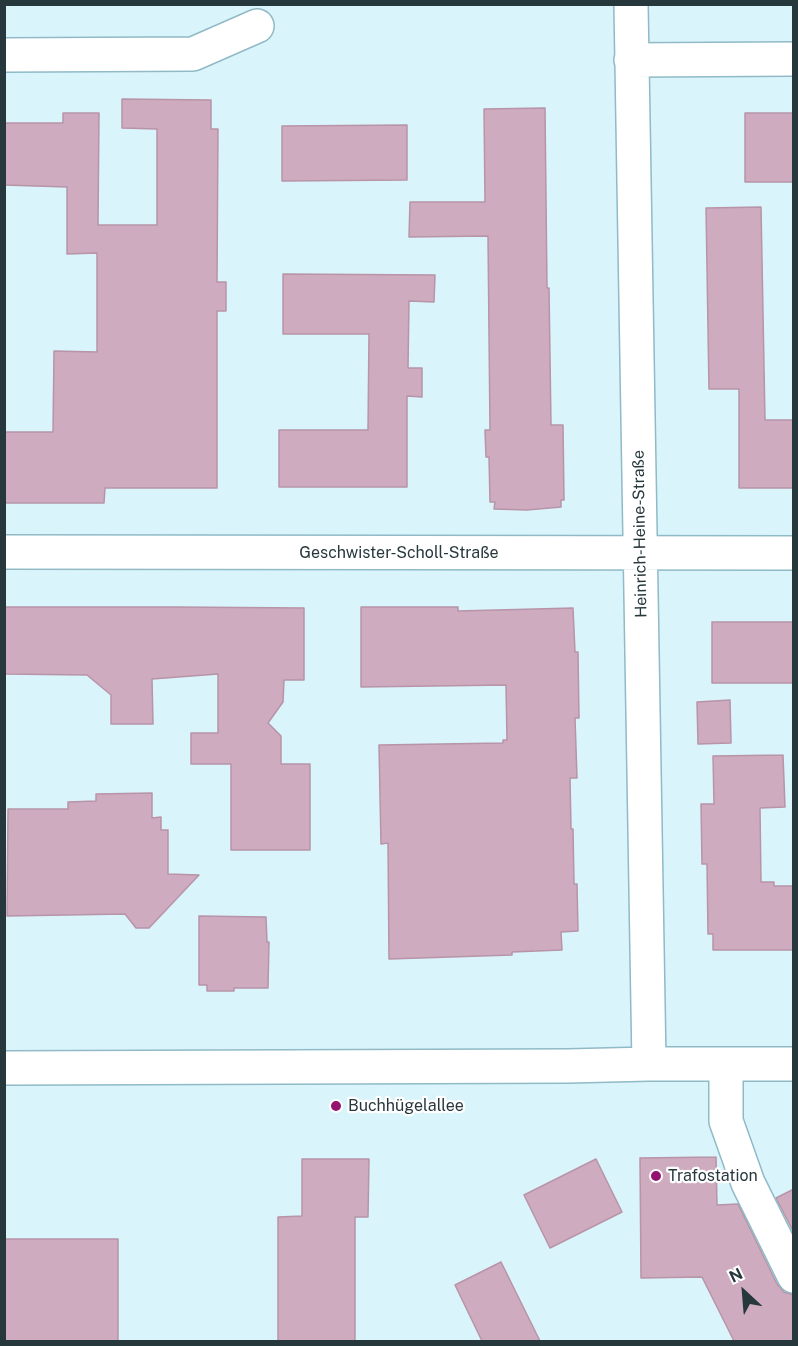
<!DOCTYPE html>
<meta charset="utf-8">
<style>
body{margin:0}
#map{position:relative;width:798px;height:1346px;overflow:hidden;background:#daf4fc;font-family:"Public Sans",sans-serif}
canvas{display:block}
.frame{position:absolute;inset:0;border:6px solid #27383d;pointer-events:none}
.north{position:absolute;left:714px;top:1262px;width:60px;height:60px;-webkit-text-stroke:4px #fff;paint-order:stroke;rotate:334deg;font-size:16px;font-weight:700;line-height:24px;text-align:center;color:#27383d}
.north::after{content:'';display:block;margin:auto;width:21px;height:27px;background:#27383d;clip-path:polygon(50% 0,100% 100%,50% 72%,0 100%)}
</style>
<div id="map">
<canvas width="798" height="1346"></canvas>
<div class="frame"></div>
<div class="north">N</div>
</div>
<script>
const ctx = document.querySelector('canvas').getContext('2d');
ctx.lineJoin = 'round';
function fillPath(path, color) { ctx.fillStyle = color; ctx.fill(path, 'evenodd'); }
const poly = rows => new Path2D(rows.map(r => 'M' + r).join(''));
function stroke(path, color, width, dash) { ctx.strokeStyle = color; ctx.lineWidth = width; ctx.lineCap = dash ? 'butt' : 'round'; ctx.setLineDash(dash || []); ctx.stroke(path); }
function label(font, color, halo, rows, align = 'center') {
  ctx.font = font + ' "Public Sans",sans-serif'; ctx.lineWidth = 4.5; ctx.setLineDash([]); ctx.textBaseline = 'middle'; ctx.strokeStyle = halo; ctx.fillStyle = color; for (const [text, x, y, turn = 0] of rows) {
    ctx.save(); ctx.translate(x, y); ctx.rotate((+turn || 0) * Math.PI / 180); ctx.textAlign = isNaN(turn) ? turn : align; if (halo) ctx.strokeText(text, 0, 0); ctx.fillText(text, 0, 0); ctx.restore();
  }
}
const building = poly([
 [122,99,211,100,211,129,218,129,217,282,226,282,226,311,217,311,217,488,105,488,104,503,4,503,4,432,53,432,54,351,97,352,97,253,67,254,67,187,4,185,4,123,63,123,63,113,99,113,98,225,157,225,157,129,122,128,122,99],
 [545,108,547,288,549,288,551,425,563,425,564,500,561,500,561,507,527,510,494,509,495,502,490,502,489,457,486,457,485,430,490,430,488,236,409,237,410,202,485,202,484,109,545,108],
 [745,113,794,113,794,182,745,182,745,113],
 [407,125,407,180,282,181,282,126,407,125],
 [761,207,765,420,794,420,794,488,739,488,739,389,709,389,706,208,761,207],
 [283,274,435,275,434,302,409,301,408,368,422,368,422,397,407,396,407,487,279,487,279,430,368,430,369,334,283,334,283,274],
 [4,607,176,607,304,608,304,680,284,680,283,702,268,723,281,736,281,764,310,764,310,850,231,850,231,764,191,764,191,733,218,733,218,674,152,679,153,724,111,724,111,695,87,675,4,674,4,607],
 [361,607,458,607,458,611,573,608,575,652,578,652,579,718,575,718,577,778,570,778,571,829,573,829,574,884,577,884,578,931,561,932,562,950,512,952,512,955,389,959,388,843,381,844,379,745,503,743,503,740,507,740,506,685,361,687,361,607],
 [712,622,794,622,794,683,712,683,712,622],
 [730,700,731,743,698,744,697,702,730,700],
 [783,755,785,807,760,808,761,882,774,882,774,886,794,886,794,950,713,950,713,934,708,934,707,864,702,864,701,804,714,804,713,756,783,755],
 [152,793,152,818,161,817,161,830,168,830,168,874,199,875,149,928,136,928,125,914,7,916,8,809,68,809,68,802,96,801,96,794,152,793],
 [199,916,266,917,267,942,269,942,268,988,234,988,234,991,207,991,207,985,199,985,199,916],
 [716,1157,717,1205,738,1204,777,1284,784,1292,794,1295,794,1341,734,1341,702,1277,641,1278,640,1158,716,1157],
 [302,1159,369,1159,368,1217,355,1217,355,1341,278,1341,278,1217,302,1216,302,1159],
 [596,1159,622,1212,550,1248,524,1195,596,1159],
 [794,1189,794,1233,776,1198,794,1189],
 [4,1239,118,1239,118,1341,4,1341,4,1239],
 [501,1262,540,1341,482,1341,455,1285,501,1262]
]);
const minor = poly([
 [631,4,649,1064],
 [4,55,193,54,257,26],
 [631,60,794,59],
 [4,552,794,553],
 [726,1064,726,1121,748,1183,794,1276],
 [4,1068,568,1066,649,1064,794,1064]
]);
const markers = [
 [336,1106,6,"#93136e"],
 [656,1176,6,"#93136e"]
];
const streetNames = [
 ["Heinrich-Heine-Straße",640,534,-91],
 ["Geschwister-Scholl-Straße",399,553]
];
const poiNames = [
 ["Buchhügelallee",348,1106],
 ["Trafostation",668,1176]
];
fillPath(building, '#ceabbe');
stroke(building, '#b794a7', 1.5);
stroke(minor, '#8fbac6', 36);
stroke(minor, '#fff', 33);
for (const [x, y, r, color] of markers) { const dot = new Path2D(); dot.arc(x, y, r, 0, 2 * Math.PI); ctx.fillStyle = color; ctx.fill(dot); stroke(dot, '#fff', 2); }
label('16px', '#27383d', '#fff', streetNames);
label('16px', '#27383d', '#fff', poiNames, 'left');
</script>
